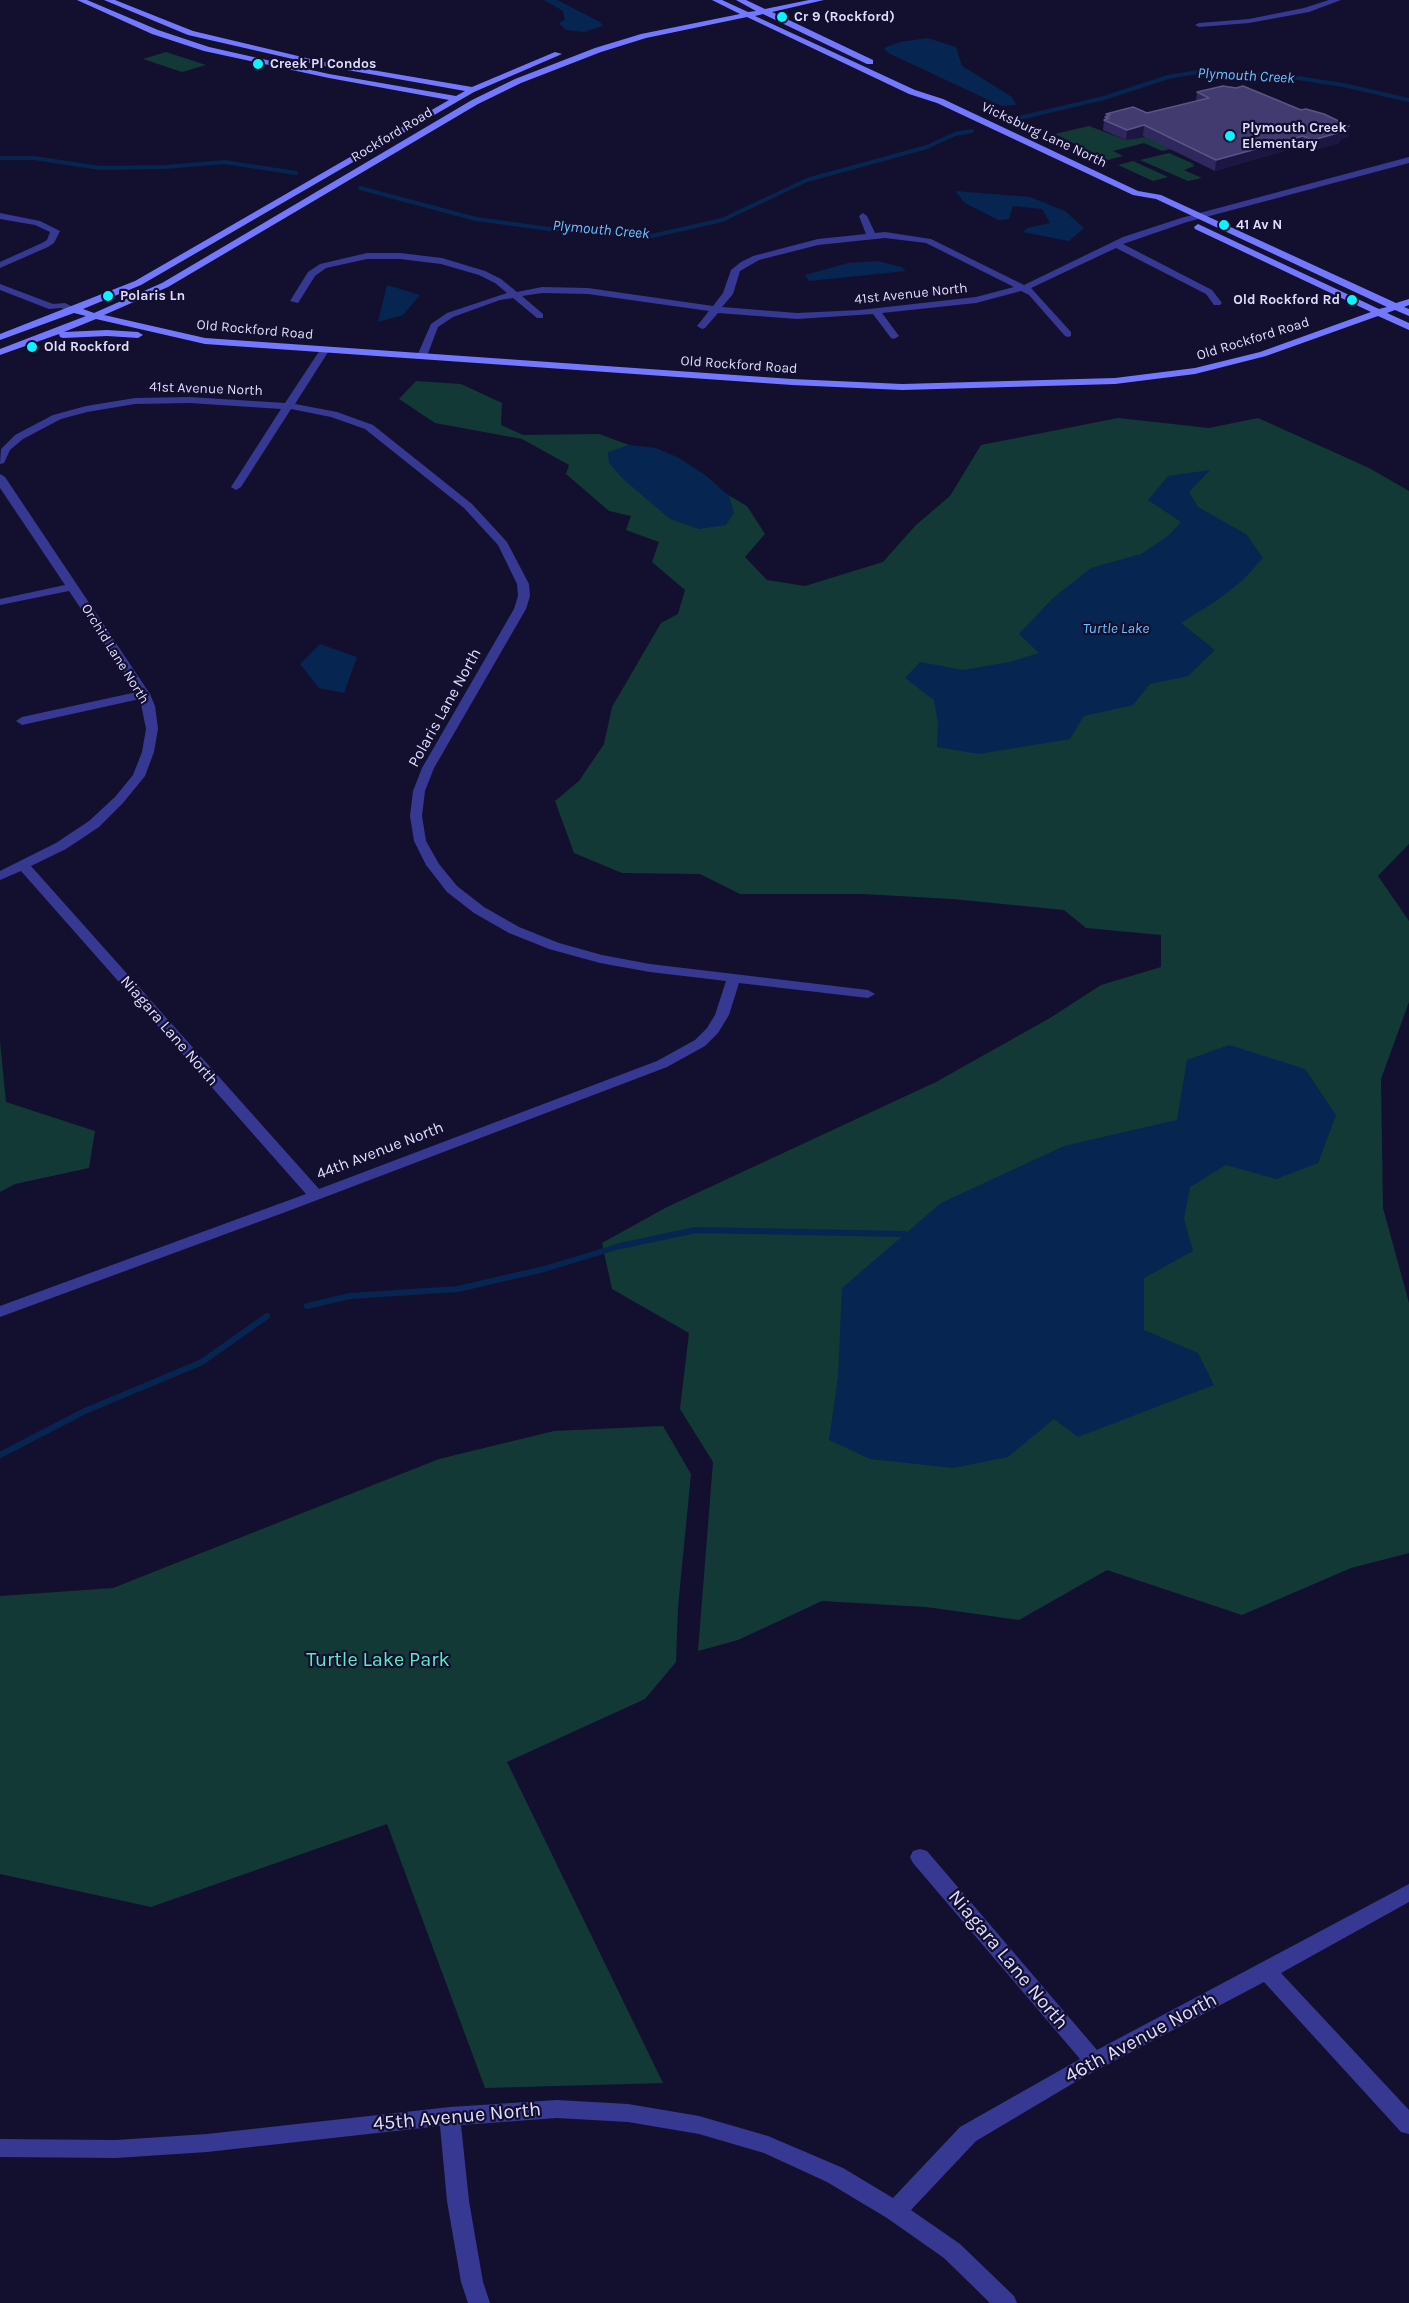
<!DOCTYPE html>
<style>
body{margin:0}
canvas{display:block;background:#130f2e}
</style>
<canvas width="1409" height="2303"></canvas>
<script>
const ctx = document.querySelector('canvas').getContext('2d');
ctx.lineJoin = 'round';
function fillPath(path, color) { ctx.fillStyle = color; ctx.fill(path, 'evenodd'); }
const poly = rows => new Path2D(rows.map(r => 'M' + r).join(''));
function stroke(path, color, width, dash) { ctx.strokeStyle = color; ctx.lineWidth = width; ctx.lineCap = dash ? 'butt' : 'round'; ctx.setLineDash(dash || []); ctx.stroke(path); }
function label(font, color, halo, rows, align = 'center') {
  ctx.font = font + ' Karla,sans-serif'; ctx.lineWidth = 4.5; ctx.setLineDash([]); ctx.textBaseline = 'middle'; ctx.strokeStyle = halo; ctx.fillStyle = color; for (const [text, x, y, turn = 0] of rows) {
    ctx.save(); ctx.translate(x, y); ctx.rotate((+turn || 0) * Math.PI / 180); ctx.textAlign = isNaN(turn) ? turn : align; if (halo) ctx.strokeText(text, 0, 0); ctx.fillText(text, 0, 0); ctx.restore();
  }
}
const green = poly([
 [166,52,206,65,182,72,143,59],
 [1089,126,1126,140,1145,137,1185,146,1162,151,1144,143,1113,151,1123,156,1108,160,1055,134],
 [1169,153,1194,164,1192,165,1195,166,1184,170,1202,178,1188,181,1140,160],
 [1133,161,1168,177,1153,181,1118,165],
 [416,381,461,384,502,403,501,425,523,435,599,434,662,457,747,506,765,534,745,557,767,580,805,586,883,562,916,525,950,496,981,445,1118,418,1209,428,1258,418,1369,468,1409,491,1409,844,1378,876,1409,921,1409,1002,1381,1079,1383,1208,1409,1303,1409,1553,1351,1568,1242,1615,1107,1570,1019,1620,926,1607,822,1601,738,1640,698,1651,713,1462,680,1409,689,1333,612,1289,602,1243,667,1207,936,1082,1050,1018,1101,985,1161,967,1161,935,1086,928,1064,910,952,899,863,894,740,894,700,874,622,873,574,853,555,801,579,781,604,744,612,707,661,623,678,614,685,590,652,562,659,542,626,530,631,516,609,511,566,474,569,465,522,439,435,423,399,399],
 [0,1041,6,1102,95,1131,89,1168,15,1184,0,1192],
 [663,1426,691,1474,678,1607,676,1662,645,1699,507,1762,663,2083,485,2088,387,1824,151,1907,0,1874,0,1596,113,1588,439,1459,554,1431]
]);
const water = poly([
 [544,0,557,0,600,22,603,26,584,32,566,30,559,23,565,20,563,11],
 [927,38,956,47,962,66,1012,97,1016,105,1002,106,995,103,888,53,884,48,900,42],
 [955,191,1030,197,1065,211,1084,228,1069,241,1023,232,1027,228,1050,223,1042,209,1013,206,1009,219,998,220,965,203],
 [878,261,901,267,906,271,809,281,805,275,848,263],
 [387,285,420,295,403,315,378,322],
 [629,445,656,448,677,457,704,474,729,496,734,513,726,525,699,529,670,519,623,479,609,463,608,452],
 [1210,470,1189,492,1198,507,1246,534,1263,558,1243,580,1216,601,1181,623,1215,650,1188,676,1150,684,1133,705,1084,716,1070,739,979,754,937,747,938,723,934,700,905,678,920,662,963,670,1010,662,1039,653,1019,634,1053,598,1091,568,1141,554,1168,536,1181,522,1148,500,1168,476],
 [320,644,357,657,344,693,319,688,300,664],
 [1229,1045,1305,1069,1336,1115,1318,1163,1276,1179,1226,1165,1190,1187,1184,1219,1193,1251,1144,1278,1144,1330,1198,1353,1214,1385,1078,1437,1054,1419,1008,1457,953,1468,870,1459,829,1440,838,1377,842,1288,941,1203,1064,1146,1177,1120,1187,1060]
]);
const streamFar1 = poly([
 [1015,119,1104,98,1168,77,1204,71,1298,78,1343,85,1409,100],
 [0,158,34,158,100,168,165,167,224,162,296,173],
 [360,188,476,219,550,229,652,236,722,220,807,180,927,147,955,134,972,131]
]);
const stream = poly([
 [307,1306,350,1296,458,1289,544,1269,620,1246,696,1230,904,1234],
 [0,1455,85,1411,202,1362,267,1316]
]);
const street = poly([
 [1329,0,1341,0,1309,12,1249,23,1199,27,1195,25,1199,23,1249,19,1304,8,1329,0],
 [1409,157,1409,163,1187,222,1123,244,1212,290,1222,303,1220,305,1214,305,1206,294,1116,248,1031,288,1071,332,1071,336,1068,337,1065,336,1029,295,1021,291,976,303,882,313,899,336,894,339,891,338,873,314,797,319,718,313,705,328,702,329,697,326,709,311,588,294,542,293,522,296,543,314,543,318,537,318,513,298,500,300,453,317,438,327,427,356,422,359,417,356,431,324,447,313,507,293,495,283,479,275,441,264,400,259,367,259,326,268,315,276,298,303,290,301,308,272,320,264,367,253,400,253,442,258,485,271,501,279,517,292,542,287,588,288,713,306,723,293,731,270,741,262,753,256,818,239,866,234,859,216,863,213,867,216,875,233,885,232,931,239,1024,285,1123,237,1181,218,1409,157],
 [885,238,926,243,1014,287,976,297,860,310,797,313,722,307,733,294,740,271,759,260,818,245,885,238],
 [0,213,40,221,60,231,54,243,48,247,0,268,0,262,42,243,47,240,50,232,35,225,0,219,0,213],
 [0,284,53,304,65,303,79,310,74,313,61,308,49,309,0,290,0,284],
 [322,347,330,349,295,404,337,412,373,425,472,504,507,542,529,584,530,596,526,609,434,768,425,791,422,816,426,841,439,864,457,886,484,907,519,927,559,943,602,955,650,964,868,990,875,994,868,998,739,983,729,1015,718,1033,705,1046,667,1067,291,1210,0,1317,0,1306,306,1194,21,871,0,880,0,871,56,843,89,821,115,797,133,775,142,752,146,729,140,699,22,725,16,721,22,717,137,692,69,591,0,605,0,599,65,585,0,488,0,474,5,477,150,694,155,706,158,729,154,752,145,776,123,803,99,827,66,849,31,866,319,1189,657,1061,695,1040,707,1028,715,1015,726,981,650,972,600,963,549,949,509,933,474,913,447,892,426,865,414,841,410,816,413,791,422,768,514,609,518,596,517,584,498,545,464,508,365,429,331,417,291,409,241,487,236,490,231,487,281,409,190,403,135,404,87,412,61,419,23,439,10,450,4,463,0,464,1,449,15,435,53,415,86,406,135,398,190,397,285,403,322,347],
 [920,1849,927,1851,1097,2050,1409,1884,1409,1902,1281,1973,1409,2110,1409,2134,1401,2132,1264,1982,1082,2078,976,2141,911,2210,960,2244,1014,2296,1017,2303,990,2303,944,2258,887,2218,827,2182,764,2153,699,2134,628,2122,557,2118,461,2125,469,2201,483,2282,490,2303,468,2303,461,2282,447,2201,440,2126,207,2152,116,2158,0,2157,0,2139,116,2140,207,2134,450,2107,557,2100,628,2104,699,2116,768,2136,843,2168,893,2198,960,2127,1080,2059,913,1863,910,1857,913,1851,920,1849]
]);
const secondary = poly([
 [77,0,87,0,158,30,209,47,329,74,456,96,465,91,319,65,188,35,104,0,115,0,193,31,319,61,472,87,555,52,562,54,474,92,141,285,83,309,94,313,162,283,472,100,515,79,595,48,641,34,740,14,712,0,722,0,748,12,756,11,736,0,746,0,765,9,809,0,824,0,772,12,873,60,873,64,867,64,763,14,755,16,915,90,943,99,1138,191,1161,195,1396,303,1409,299,1409,305,1404,307,1409,309,1409,316,1395,310,1387,313,1409,323,1409,330,1378,316,1266,356,1195,374,1115,384,902,390,792,385,205,344,96,319,64,332,107,330,138,332,143,335,138,338,107,336,63,338,60,337,59,334,0,355,0,349,86,316,74,313,0,340,0,334,135,281,449,100,329,78,204,51,152,34,77,0],
 [747,17,909,94,937,103,1133,195,1156,199,1387,307,1379,309,1198,224,1194,227,1195,229,1371,312,1260,352,1195,368,1115,378,902,384,792,379,205,338,104,315,168,287,478,104,521,83,601,52,646,38,747,17]
]);
const wall = poly([
 [1197,92,1301,110,1349,126,1348,137,1340,139,1339,143,1311,151,1301,146,1215,171,1143,136,1126,140,1103,130,1104,120,1106,114,1147,113,1196,101]
]);
const shadedWall = poly([
 [1144,125,1143,136,1126,140,1127,130],
 [1349,126,1348,137,1340,139,1339,143,1311,151,1313,140,1335,130],
 [1303,136,1301,146,1215,171,1216,160]
]);
const building = poly([
 [1223,86,1236,88,1243,86,1301,110,1306,109,1324,114,1349,126,1335,130,1341,132,1313,140,1303,136,1216,160,1144,125,1127,130,1104,120,1109,118,1105,117,1110,115,1106,114,1133,107,1147,113,1209,98,1197,92,1223,86]
]);
const markers = [
 [782,17,6,"#09f4ff"],
 [258,64,6,"#09f4ff"],
 [1230,136,6,"#09f4ff"],
 [1224,225,6,"#09f4ff"],
 [108,296,6,"#09f4ff"],
 [1352,300,6,"#09f4ff"],
 [32,347,6,"#09f4ff"]
];
const farPoinames = [
 ["Cr 9 (Rockford)",794,17],
 ["Creek Pl Condos",270,64],
 ["Plymouth Creek",1242,128],
 ["Elementary",1242,144],
 ["41 Av N",1236,225],
 ["Polaris Ln",120,296],
 ["Old Rockford Rd",1340,300,"right"],
 ["Old Rockford",44,347]
];
const farStreetnames = [
 ["Rockford Road",392,135,-31],
 ["Vicksburg Lane North",1044,135,25],
 ["41st Avenue North",911,294,-6],
 ["Old Rockford Road",255,330,5],
 ["Old Rockford Road",1253,339,-17],
 ["Old Rockford Road",739,365,4],
 ["41st Avenue North",206,389,2],
 ["Orchid Lane North",115,654,58]
];
const farWaternames = [
 ["Plymouth Creek",1246,76,3],
 ["Plymouth Creek",601,230,5],
 ["Turtle Lake",1116,629]
];
const streetNames = [
 ["Polaris Lane North",445,708,-61],
 ["Niagara Lane North",169,1031,49],
 ["44th Avenue North",380,1151,-21]
];
const nearParknames = [
 ["Turtle Lake Park",378,1660]
];
const nearStreetnames = [
 ["Niagara Lane North",1008,1960,50],
 ["46th Avenue North",1141,2038,-28],
 ["45th Avenue North",457,2117,-5]
];
fillPath(green, '#123935');
fillPath(water, '#062551');
stroke(streamFar1, '#062551', 4);
stroke(stream, '#062551', 6);
fillPath(street, '#363891');
fillPath(secondary, '#7478ff');
fillPath(wall, '#2f285d');
fillPath(shadedWall, '#1c1643');
fillPath(building, '#423b6f');
stroke(building, '#5b5485', 1.5);
for (const [x, y, r, color] of markers) { const dot = new Path2D(); dot.arc(x, y, r, 0, 2 * Math.PI); ctx.fillStyle = color; ctx.fill(dot); stroke(dot, '#130f2e', 2); }
label('bold 14px', '#dfddff', '#130f2e', farPoinames, 'left');
label('14px', '#dfddff', '#130f2e', farStreetnames);
label('italic 15px', '#6bc3ff', '#130f2e', farWaternames);
label('16px', '#dfddff', '#130f2e', streetNames);
label('20px', '#5cebc0', '#130f2e', nearParknames);
label('20px', '#dfddff', '#130f2e', nearStreetnames);
</script>
